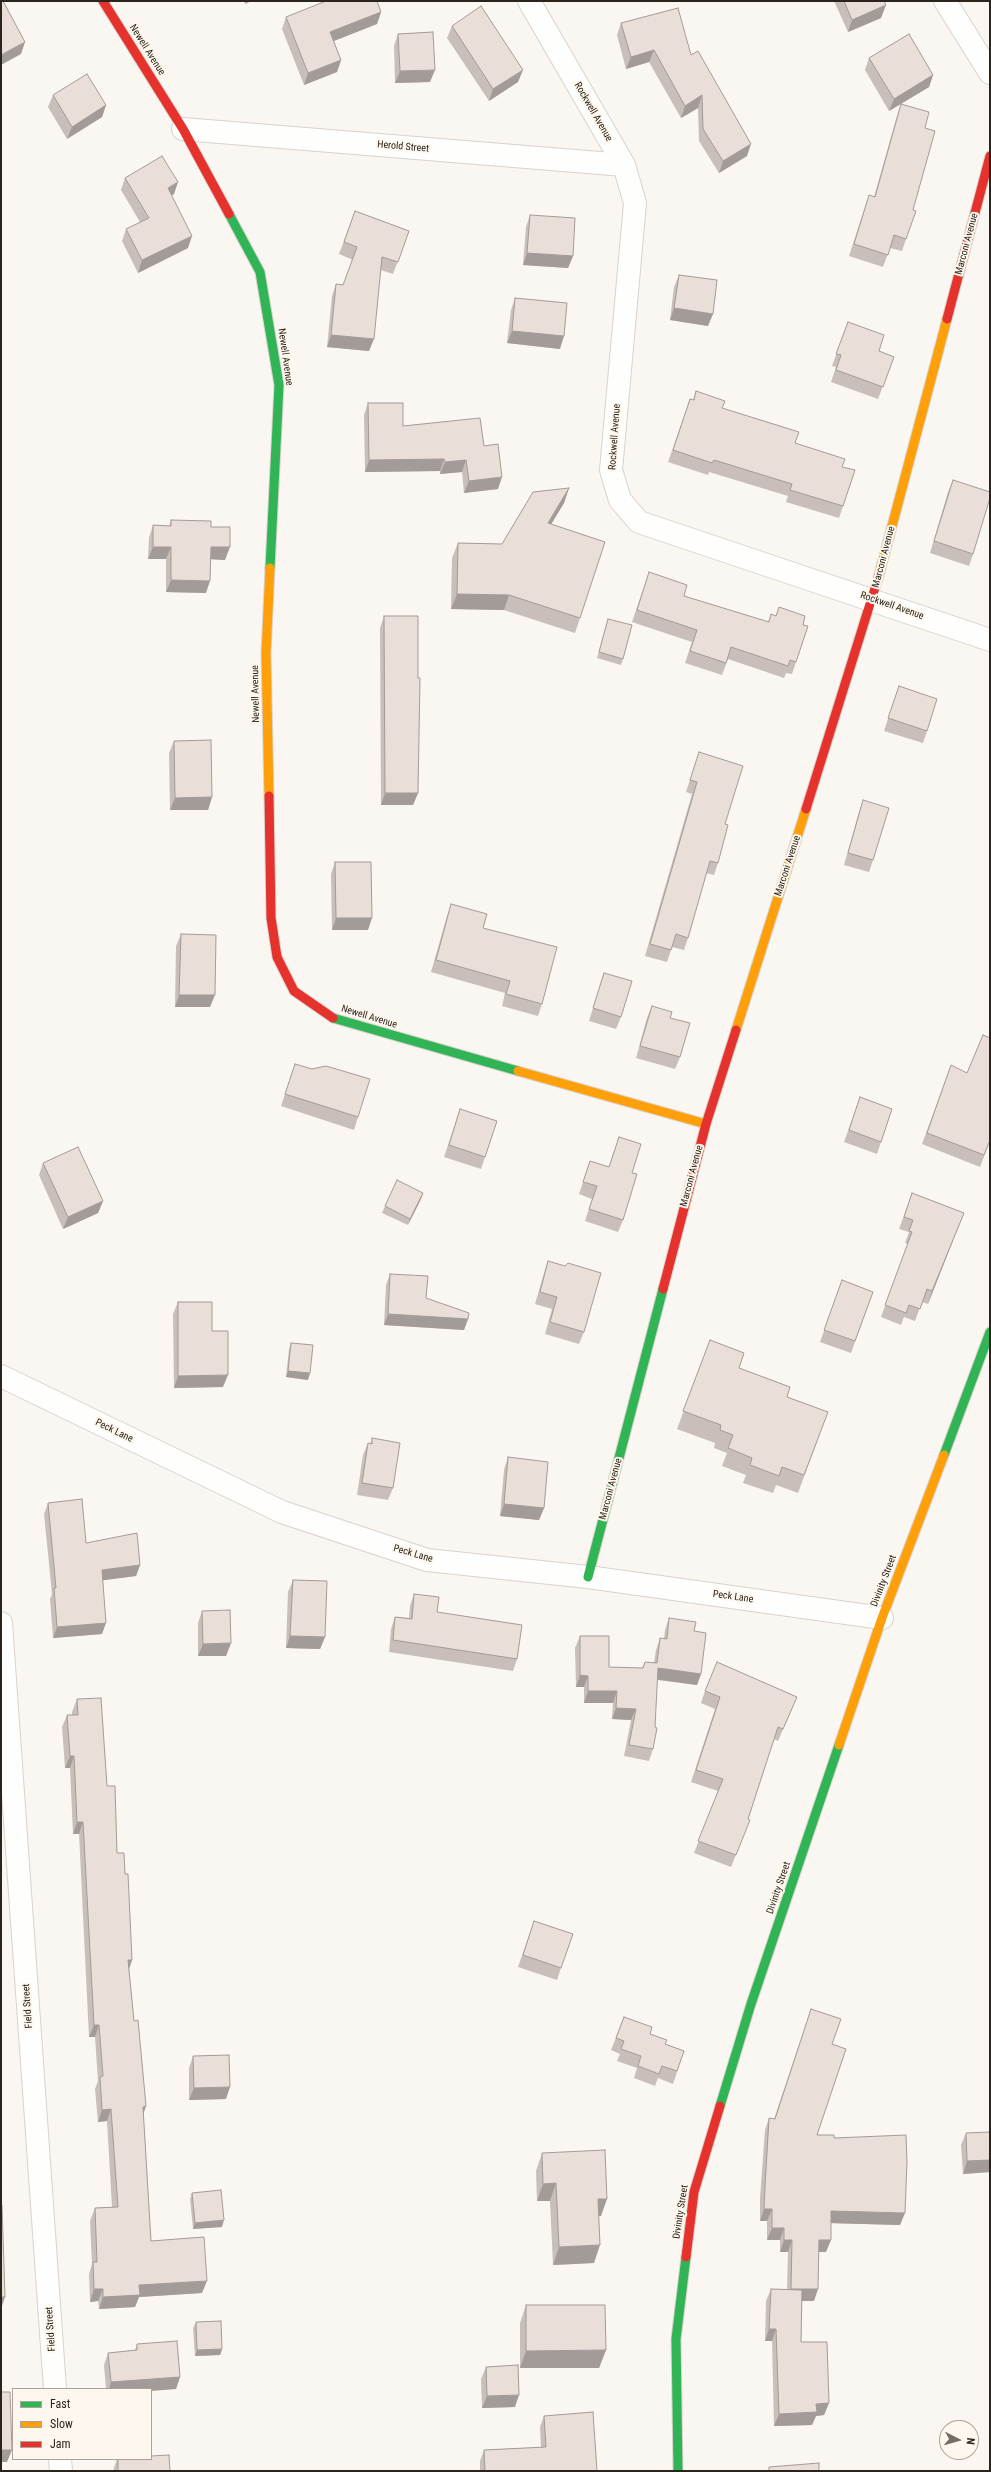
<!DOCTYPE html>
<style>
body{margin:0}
#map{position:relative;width:991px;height:2472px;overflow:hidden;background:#faf6f1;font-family:"Roboto Condensed",sans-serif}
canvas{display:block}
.frame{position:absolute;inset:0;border:2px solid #2b241c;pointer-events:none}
.legend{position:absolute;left:12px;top:2388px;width:140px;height:72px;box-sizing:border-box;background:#fef7ed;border:1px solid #aaa399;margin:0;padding:5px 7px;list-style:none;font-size:12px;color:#2b241c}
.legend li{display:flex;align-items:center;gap:8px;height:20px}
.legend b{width:20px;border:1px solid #aaa399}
.north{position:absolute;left:939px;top:2420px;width:40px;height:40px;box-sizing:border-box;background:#fef7ed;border:1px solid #aaa399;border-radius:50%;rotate:96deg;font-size:11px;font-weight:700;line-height:16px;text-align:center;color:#2b241c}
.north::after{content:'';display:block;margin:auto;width:14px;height:18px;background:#736e67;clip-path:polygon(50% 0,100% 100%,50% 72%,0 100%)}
</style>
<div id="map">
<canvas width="991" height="2472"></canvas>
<div class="frame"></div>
<ul class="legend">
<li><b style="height:5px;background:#30b455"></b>Fast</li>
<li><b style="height:5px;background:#ff9f0a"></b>Slow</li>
<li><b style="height:5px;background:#e5322d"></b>Jam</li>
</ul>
<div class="north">N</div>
</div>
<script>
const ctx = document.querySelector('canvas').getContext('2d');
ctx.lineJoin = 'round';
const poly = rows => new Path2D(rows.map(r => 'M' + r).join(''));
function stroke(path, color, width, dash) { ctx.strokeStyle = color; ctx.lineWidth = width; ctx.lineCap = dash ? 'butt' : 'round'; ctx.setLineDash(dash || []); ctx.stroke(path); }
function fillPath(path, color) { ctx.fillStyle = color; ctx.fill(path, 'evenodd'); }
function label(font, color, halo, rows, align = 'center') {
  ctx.font = font + ' "Roboto Condensed",sans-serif'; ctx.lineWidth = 4; ctx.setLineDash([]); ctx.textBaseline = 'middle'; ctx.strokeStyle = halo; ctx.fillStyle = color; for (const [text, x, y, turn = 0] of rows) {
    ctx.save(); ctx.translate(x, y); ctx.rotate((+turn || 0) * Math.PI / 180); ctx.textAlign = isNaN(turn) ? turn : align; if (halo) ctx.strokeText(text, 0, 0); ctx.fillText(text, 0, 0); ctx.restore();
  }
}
const street = poly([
 [529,1,624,165,635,203,611,470,620,500,639,522,990,640],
 [945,1,990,73],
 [183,129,624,165],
 [1,1376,282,1512,427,1560,588,1577,882,1618],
 [1,1623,55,2389],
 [60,2459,61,2471]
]);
const fast = poly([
 [229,214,260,272,279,385,270,568],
 [333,1018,518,1071],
 [944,1455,990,1332],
 [588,1577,663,1289],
 [720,2106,751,2004,839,1745],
 [678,2471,676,2339,686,2257]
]);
const slow = poly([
 [879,575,947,319],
 [269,796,266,653,270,568],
 [736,1030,806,809],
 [518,1071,706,1124],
 [839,1745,882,1618,944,1455]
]);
const jam = poly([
 [103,1,183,129,229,214],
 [947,319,990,156],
 [269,796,271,918,277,957,294,991,333,1018],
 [806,809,879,575],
 [663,1289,706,1124,736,1030],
 [686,2257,694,2192,720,2106]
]);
const wall = poly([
 [244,1,251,1,245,4],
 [834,1,884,1,881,18,848,32],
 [381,12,377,24,334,41,341,60,337,72,304,85,282,29,286,17],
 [621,23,691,55,747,156,719,173,699,141,698,108,681,118,649,62,626,69,617,35],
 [452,26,518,82,489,101,447,38],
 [398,34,430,82,395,83,394,46],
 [869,58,933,75,929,87,889,111,865,70],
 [53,95,106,105,102,117,67,139,48,107],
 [901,104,925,128,913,210,906,239,902,251,890,248,883,267,849,256,869,195,874,197,897,116],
 [125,178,174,194,172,195,188,248,138,273,122,241,126,229,140,222,121,190],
 [355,211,409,231,393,274,381,270,369,351,327,347,332,296,336,284,343,285,353,260,339,254],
 [530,215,573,256,568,268,523,265,526,227],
 [679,275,708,326,670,320,674,287],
 [515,298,560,349,507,343,511,310],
 [848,322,879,351,894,357,878,399,831,382,836,367,832,366],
 [696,391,722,408,795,443,842,467,843,506,839,518,786,502,788,496,709,472,708,475,668,462,690,399,693,400],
 [368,403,403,426,484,446,498,489,464,493,462,472,440,474,440,471,365,472,364,415],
 [953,480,973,554,969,566,930,553,948,492],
 [569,488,564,503,551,524,580,618,575,633,504,610,451,609,452,558,458,543,502,544],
 [171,520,211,527,225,560,211,559,206,593,166,592,166,559,148,559,149,538,153,525,169,526],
 [649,572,684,596,768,622,771,614,803,625,796,662,792,674,786,673,784,678,728,659,722,675,685,663,692,642,632,622],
 [384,616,418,793,413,805,381,805,380,628],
 [608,619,623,659,621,665,597,658,606,625],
 [899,686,927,731,923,743,884,731],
 [174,741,212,797,208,810,170,810,169,753],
 [699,752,725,824,718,863,714,875,706,873,688,938,684,950,672,947,667,962,645,956,692,794,686,792],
 [863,800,873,860,869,872,844,865,859,812],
 [335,862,368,930,332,930,331,874],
 [451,904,542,1004,538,1016,502,1006,505,993,431,972,447,916],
 [181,934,210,1007,175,1007,176,946],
 [604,973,621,1017,616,1029,589,1021,600,985],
 [652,1006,680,1057,675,1069,636,1058,647,1018],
 [295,1064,358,1117,354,1130,281,1106],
 [951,1065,990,1141,980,1167,922,1144],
 [860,1097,892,1109,877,1154,844,1142],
 [460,1109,485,1157,481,1169,444,1157],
 [619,1137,632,1173,623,1220,618,1232,585,1221,592,1199,579,1194,590,1161,609,1167],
 [43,1163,103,1201,98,1213,63,1229,39,1175],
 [423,1193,421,1199,408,1225,382,1213,385,1206],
 [912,1193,964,1213,928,1304,922,1302,915,1321,904,1317,901,1325,881,1317,908,1244,905,1243,909,1232,899,1229],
 [548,1261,565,1266,584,1332,579,1344,545,1334,552,1309,535,1304,544,1273],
 [390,1274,426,1298,468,1319,464,1330,384,1325,386,1285],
 [842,1280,873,1292,851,1353,820,1342],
 [178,1302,212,1331,223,1387,174,1388,173,1314],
 [710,1340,739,1368,790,1387,787,1397,828,1412,798,1493,776,1485,773,1493,743,1483,746,1475,722,1466,727,1453,714,1448,715,1443,677,1429],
 [291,1343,308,1380,286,1377,289,1349],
 [372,1438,393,1488,388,1500,357,1495,363,1455,368,1443,370,1444],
 [508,1457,544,1508,539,1520,500,1516,504,1470],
 [48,1503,86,1543,140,1565,136,1576,103,1580,102,1634,53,1638,50,1599,52,1594,44,1514],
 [293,1580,325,1637,320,1649,286,1648,288,1592],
 [414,1594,437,1612,517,1659,513,1671,389,1652,391,1629,395,1617,409,1618,410,1606],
 [202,1611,231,1643,226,1656,198,1656,198,1623],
 [669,1618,694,1631,701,1674,697,1685,657,1680,653,1749,649,1761,624,1756,631,1720,612,1719,613,1703,584,1703,584,1687,576,1687,575,1648,580,1636,609,1667,642,1668,645,1662,654,1663,656,1650,660,1638,664,1639,665,1630],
 [705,1691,792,1709,778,1741,774,1739,748,1819,745,1832,731,1867,694,1853,718,1791,691,1782,715,1709,701,1703],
 [77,1699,107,1786,117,1853,125,1874,132,1960,129,1969,134,2021,146,2106,143,2114,151,2241,202,2293,139,2297,135,2307,99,2309,98,2301,90,2302,89,2274,92,2264,90,2221,95,2208,112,2207,107,2121,98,2122,95,2089,98,2081,95,2037,89,2037,79,1834,73,1834,70,1768,65,1768,62,1727,67,1715,72,1715,72,1712],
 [534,1921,561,1968,557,1980,518,1967],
 [811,2009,832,2044,817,2135,834,2138,900,2225,831,2223,826,2252,819,2252,814,2301,802,2301,801,2342,829,2403,824,2415,816,2416,812,2425,774,2426,772,2341,765,2341,766,2301,771,2289,787,2290,788,2252,780,2252,780,2240,767,2240,767,2221,760,2221,760,2198,765,2130,769,2118,774,2119],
 [624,2017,665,2044,684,2051,673,2084,658,2078,655,2086,634,2078,637,2068,617,2061,620,2054,611,2050],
 [193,2056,226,2099,189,2100,189,2068],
 [990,2132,990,2172,963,2174,961,2145,966,2133],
 [542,2153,601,2216,599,2216,594,2263,553,2265,550,2201,537,2201,536,2171],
 [192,2193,222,2227,193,2229,190,2199],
 [526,2305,606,2350,599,2368,520,2368,520,2323],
 [196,2322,222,2349,220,2355,195,2356,193,2328],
 [137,2344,180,2377,176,2389,106,2389,104,2365,108,2353,135,2350],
 [486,2367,515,2407,482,2408,481,2379],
 [544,2416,597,2471,480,2471,480,2461,484,2450,541,2447,540,2427],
 [117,2459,170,2471,113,2471]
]);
const shadedWall = poly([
 [247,1,251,1,245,4],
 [886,5,881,18,848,32,852,20],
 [381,12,377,24,326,44,330,32],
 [25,42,21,54,1,65,1,55],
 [654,50,649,62,626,69,631,57],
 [341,60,337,72,304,85,308,73],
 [435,70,430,82,395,83,400,71],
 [523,70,518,82,489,101,493,89],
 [933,75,929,87,889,111,894,99],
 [702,95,698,108,681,118,685,106],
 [106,105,102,117,67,139,72,127],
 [751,144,747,156,719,173,723,161],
 [178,182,174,194,164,200,168,188],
 [192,236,188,248,138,273,142,260],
 [527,253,573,256,568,268,523,265],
 [674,308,713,314,708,326,670,320],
 [512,331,564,336,560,349,507,343],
 [331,335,374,339,369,351,327,347],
 [444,459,440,471,365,472,369,460],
 [466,460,462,472,440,474,445,462],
 [502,477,498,489,464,493,469,481],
 [569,488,564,503,543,538,548,523],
 [153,547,171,547,166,559,148,559],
 [211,547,230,547,225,560,206,559],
 [171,580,210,581,206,593,166,592],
 [457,594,509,595,504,610,451,609],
 [385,793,418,793,413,805,381,805],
 [212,797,208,810,170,810,175,798],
 [336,918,372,918,368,930,332,930],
 [179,995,215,995,210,1007,175,1007],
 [423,1193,421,1199,408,1225,410,1219],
 [103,1201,98,1213,63,1229,68,1217],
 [964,1213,959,1225,928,1304,932,1291],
 [388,1314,468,1319,464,1330,384,1325],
 [288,1371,310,1373,308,1380,286,1377],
 [228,1375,223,1387,174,1388,178,1376],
 [504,1504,544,1508,539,1520,500,1516],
 [140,1565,136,1576,98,1581,102,1570],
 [106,1623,102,1634,53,1638,57,1627],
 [290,1636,325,1637,320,1649,286,1648],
 [231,1643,226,1656,198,1656,203,1644],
 [658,1668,701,1674,697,1685,654,1679],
 [580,1675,588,1676,584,1687,576,1687],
 [588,1691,617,1691,613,1703,584,1703],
 [616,1708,636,1709,631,1720,612,1719],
 [70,1756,74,1756,70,1768,65,1768],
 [77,1822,83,1822,79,1834,73,1834],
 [128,1960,132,1960,128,1972],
 [94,2025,99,2025,95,2037,89,2037],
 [230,2087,226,2099,189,2100,194,2088],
 [146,2106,142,2118,143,2107],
 [111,2109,107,2121,98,2122,102,2110],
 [990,2160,990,2172,963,2174,967,2161],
 [556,2183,550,2201,537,2201,543,2184],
 [598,2199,607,2199,601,2216,592,2216],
 [764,2209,772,2209,767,2221,760,2221],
 [831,2211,905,2213,900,2225,826,2223],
 [224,2220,222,2227,193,2229,195,2223],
 [772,2228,784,2228,780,2240,767,2240],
 [784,2240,792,2240,788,2252,780,2252],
 [819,2240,831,2240,826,2252,815,2252],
 [600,2245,594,2263,553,2265,559,2247],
 [207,2281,202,2293,139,2297,135,2307,99,2309,103,2297,139,2285],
 [94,2289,103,2289,98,2301,90,2302],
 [791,2289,818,2289,814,2301,787,2301],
 [1,2297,5,2297,1,2309],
 [769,2329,776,2329,772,2341,765,2341],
 [222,2349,220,2355,195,2356,197,2350],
 [606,2350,599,2368,520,2368,526,2351],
 [180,2377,176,2389,151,2391,151,2389,109,2389,111,2382],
 [519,2395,515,2407,482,2408,487,2396],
 [829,2403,824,2415,816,2416,812,2425,774,2426,779,2414,816,2404],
 [1,2450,12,2450,7,2462,1,2462]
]);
const building = poly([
 [1,1,3,1,25,42,1,55,1,1],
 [326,1,377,1,381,12,330,32,341,60,308,73,286,17,326,1],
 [844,1,884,1,886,5,852,20,844,1],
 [481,6,523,70,493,89,452,26,481,6],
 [678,8,691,55,698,51,751,144,723,161,703,129,702,95,685,106,654,50,631,57,621,23,678,8],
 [433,32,435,70,400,71,398,34,433,32],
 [909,34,933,75,894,99,869,58,909,34],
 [87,74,106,105,72,127,53,95,87,74],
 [901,104,929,112,925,128,935,131,913,210,916,211,906,239,894,235,888,255,854,244,869,195,875,197,901,104],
 [162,156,178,182,168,188,192,236,142,260,126,229,149,218,125,178,162,156],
 [355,211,409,231,398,262,382,257,374,339,331,335,336,284,343,285,357,247,344,242,355,211],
 [530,215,575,218,573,256,527,253,530,215],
 [679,275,717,280,713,314,674,308,679,275],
 [515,298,567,303,564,336,512,331,515,298],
 [848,322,884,335,879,351,894,357,883,387,836,370,841,355,836,354,848,322],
 [696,391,725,401,722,408,799,432,795,443,845,459,842,467,855,470,843,506,790,490,792,484,714,460,712,463,673,450,690,399,694,400,696,391],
 [368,403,403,403,403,426,480,418,484,446,498,444,502,477,469,481,466,460,445,462,444,459,369,460,368,403],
 [953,480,990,492,990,498,973,554,934,541,953,480],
 [569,488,548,523,605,542,580,618,509,595,457,594,458,543,502,544,533,492,569,488],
 [171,520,211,521,211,527,230,527,230,547,211,547,210,581,171,580,171,547,153,547,153,525,171,526,171,520],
 [649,572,687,585,684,596,769,622,771,614,776,616,779,607,805,616,803,625,808,626,796,662,790,660,788,666,731,647,726,663,690,651,697,630,637,610,649,572],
 [384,616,418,616,418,678,420,678,418,793,385,793,384,616],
 [608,619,632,625,623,659,599,652,608,619],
 [899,686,937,699,927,731,888,718,899,686],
 [211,740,212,797,175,798,174,741,211,740],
 [699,752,743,766,725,824,728,825,718,863,710,861,688,938,676,934,671,950,650,944,697,782,690,780,699,752],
 [863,800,889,808,873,860,848,853,863,800],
 [335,862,371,862,372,918,336,918,335,862],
 [451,904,487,914,483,928,557,947,542,1004,506,994,510,981,436,960,451,904],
 [181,934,216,935,215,995,179,995,181,934],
 [604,973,632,981,621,1017,593,1008,604,973],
 [652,1006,672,1012,670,1018,690,1023,680,1057,640,1046,652,1006],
 [983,1035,990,1038,990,1140,984,1155,927,1133,951,1065,967,1073,983,1035],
 [295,1064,312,1069,326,1066,370,1079,358,1117,285,1094,295,1064],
 [860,1097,892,1109,881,1142,849,1130,860,1097],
 [460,1109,497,1121,485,1157,449,1145,460,1109],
 [619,1137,641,1144,632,1173,637,1174,623,1220,589,1209,597,1186,583,1182,590,1161,609,1167,619,1137],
 [78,1147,103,1201,68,1217,43,1163,78,1147],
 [397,1180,423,1193,410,1219,385,1206,397,1180],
 [912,1193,964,1213,932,1291,927,1289,920,1309,909,1305,906,1313,885,1305,912,1232,909,1231,913,1220,904,1217,912,1193],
 [548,1261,565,1266,568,1263,601,1273,584,1332,550,1322,557,1297,540,1292,548,1261],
 [390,1274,428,1276,426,1298,469,1313,468,1319,388,1314,390,1274],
 [842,1280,873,1292,855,1341,824,1330,842,1280],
 [178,1302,212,1302,212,1331,228,1331,228,1375,178,1376,178,1302],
 [710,1340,744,1353,739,1368,790,1387,787,1397,828,1412,804,1475,782,1467,779,1476,750,1465,752,1458,728,1448,733,1435,720,1430,721,1425,683,1411,710,1340],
 [291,1343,313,1345,310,1373,288,1371,291,1343],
 [372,1438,400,1443,393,1488,362,1483,368,1443,372,1444,372,1438],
 [508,1457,548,1462,544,1508,504,1504,508,1457],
 [82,1499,86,1543,137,1533,140,1565,102,1570,106,1623,57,1627,54,1588,56,1588,48,1503,82,1499],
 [293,1580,327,1581,325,1637,290,1636,293,1580],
 [414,1594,439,1597,437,1612,522,1625,517,1659,393,1640,395,1617,412,1619,414,1594],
 [230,1610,231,1643,203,1644,202,1611,230,1610],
 [669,1618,696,1622,694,1631,706,1633,701,1674,658,1668,655,1727,657,1728,653,1749,629,1745,636,1709,616,1708,617,1691,588,1691,588,1676,580,1675,580,1636,609,1636,609,1667,643,1668,645,1662,657,1663,660,1638,667,1639,669,1618],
 [717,1662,797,1697,783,1729,778,1727,748,1819,750,1820,736,1855,698,1841,723,1779,696,1770,720,1697,705,1691,717,1662],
 [101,1698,107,1786,115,1786,117,1853,124,1853,125,1874,128,1874,132,1960,128,1960,134,2021,138,2020,146,2106,143,2107,151,2241,204,2237,207,2281,139,2285,140,2295,103,2297,103,2289,94,2289,93,2262,97,2262,95,2208,118,2207,111,2109,102,2110,100,2077,103,2076,99,2025,94,2025,83,1822,77,1822,74,1756,70,1756,67,1715,78,1715,77,1699,101,1698],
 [534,1921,573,1934,561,1968,523,1955,534,1921],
 [811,2009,841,2019,832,2044,846,2049,817,2135,834,2135,834,2138,906,2135,907,2162,905,2213,831,2211,831,2240,819,2240,818,2289,791,2289,792,2240,784,2240,784,2228,772,2228,772,2209,764,2209,765,2186,769,2118,775,2119,811,2009],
 [624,2017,652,2027,650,2034,667,2040,665,2044,684,2051,677,2071,662,2066,659,2074,638,2066,641,2056,621,2049,624,2041,616,2038,624,2017],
 [229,2055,230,2087,194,2088,193,2056,229,2055],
 [990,2132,990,2160,967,2161,966,2133,990,2132],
 [605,2150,607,2199,598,2199,600,2245,559,2247,556,2183,543,2184,542,2153,605,2150],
 [221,2190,224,2220,195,2223,192,2193,221,2190],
 [1,2205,2,2205,5,2297,1,2297,1,2205],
 [771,2289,802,2290,801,2342,827,2342,829,2403,816,2404,817,2412,779,2414,776,2329,769,2329,771,2289],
 [526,2305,605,2305,606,2350,526,2351,526,2305],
 [221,2321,222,2349,197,2350,196,2322,221,2321],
 [177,2341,180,2377,111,2382,108,2353,137,2350,137,2344,177,2341],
 [518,2365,519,2395,487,2396,486,2367,518,2365],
 [1,2392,10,2392,12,2450,1,2450,1,2392],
 [593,2412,597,2471,485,2471,484,2450,546,2447,544,2416,593,2412],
 [169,2455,170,2471,118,2471,118,2459,151,2459,151,2456,169,2455],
 [819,2463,819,2471,769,2471,769,2467,819,2463]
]);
const streetNames = [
 ["Newell Avenue",147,50,58],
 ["Rockwell Avenue",593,112,60],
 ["Herold Street",403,147,5],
 ["Marconi Avenue",967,244,-75],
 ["Newell Avenue",285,357,82],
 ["Rockwell Avenue",615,437,-86],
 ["Marconi Avenue",884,557,-75],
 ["Rockwell Avenue",892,606,19],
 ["Newell Avenue",256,694,-91],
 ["Marconi Avenue",788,866,-72],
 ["Newell Avenue",369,1017,17],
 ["Marconi Avenue",692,1176,-75],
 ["Peck Lane",114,1431,26],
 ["Marconi Avenue",611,1489,-75],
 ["Peck Lane",413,1554,16],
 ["Divinity Street",884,1581,-69],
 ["Peck Lane",733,1597,8],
 ["Divinity Street",779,1888,-71],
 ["Field Street",28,2006,-94],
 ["Divinity Street",681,2212,-81],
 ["Field Street",51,2329,-94]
];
stroke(street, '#d8d3cc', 24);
stroke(fast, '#d8d3cc', 11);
stroke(slow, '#d8d3cc', 11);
stroke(jam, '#d8d3cc', 11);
stroke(street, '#fefefd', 22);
stroke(fast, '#30b455', 9);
stroke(slow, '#ff9f0a', 9);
stroke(jam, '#e5322d', 9);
fillPath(wall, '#c8bfba');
fillPath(shadedWall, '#a39b97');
fillPath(building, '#e9ded8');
stroke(building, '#a39b97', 1);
label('10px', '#2b241c', '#fef7ed', streetNames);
</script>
